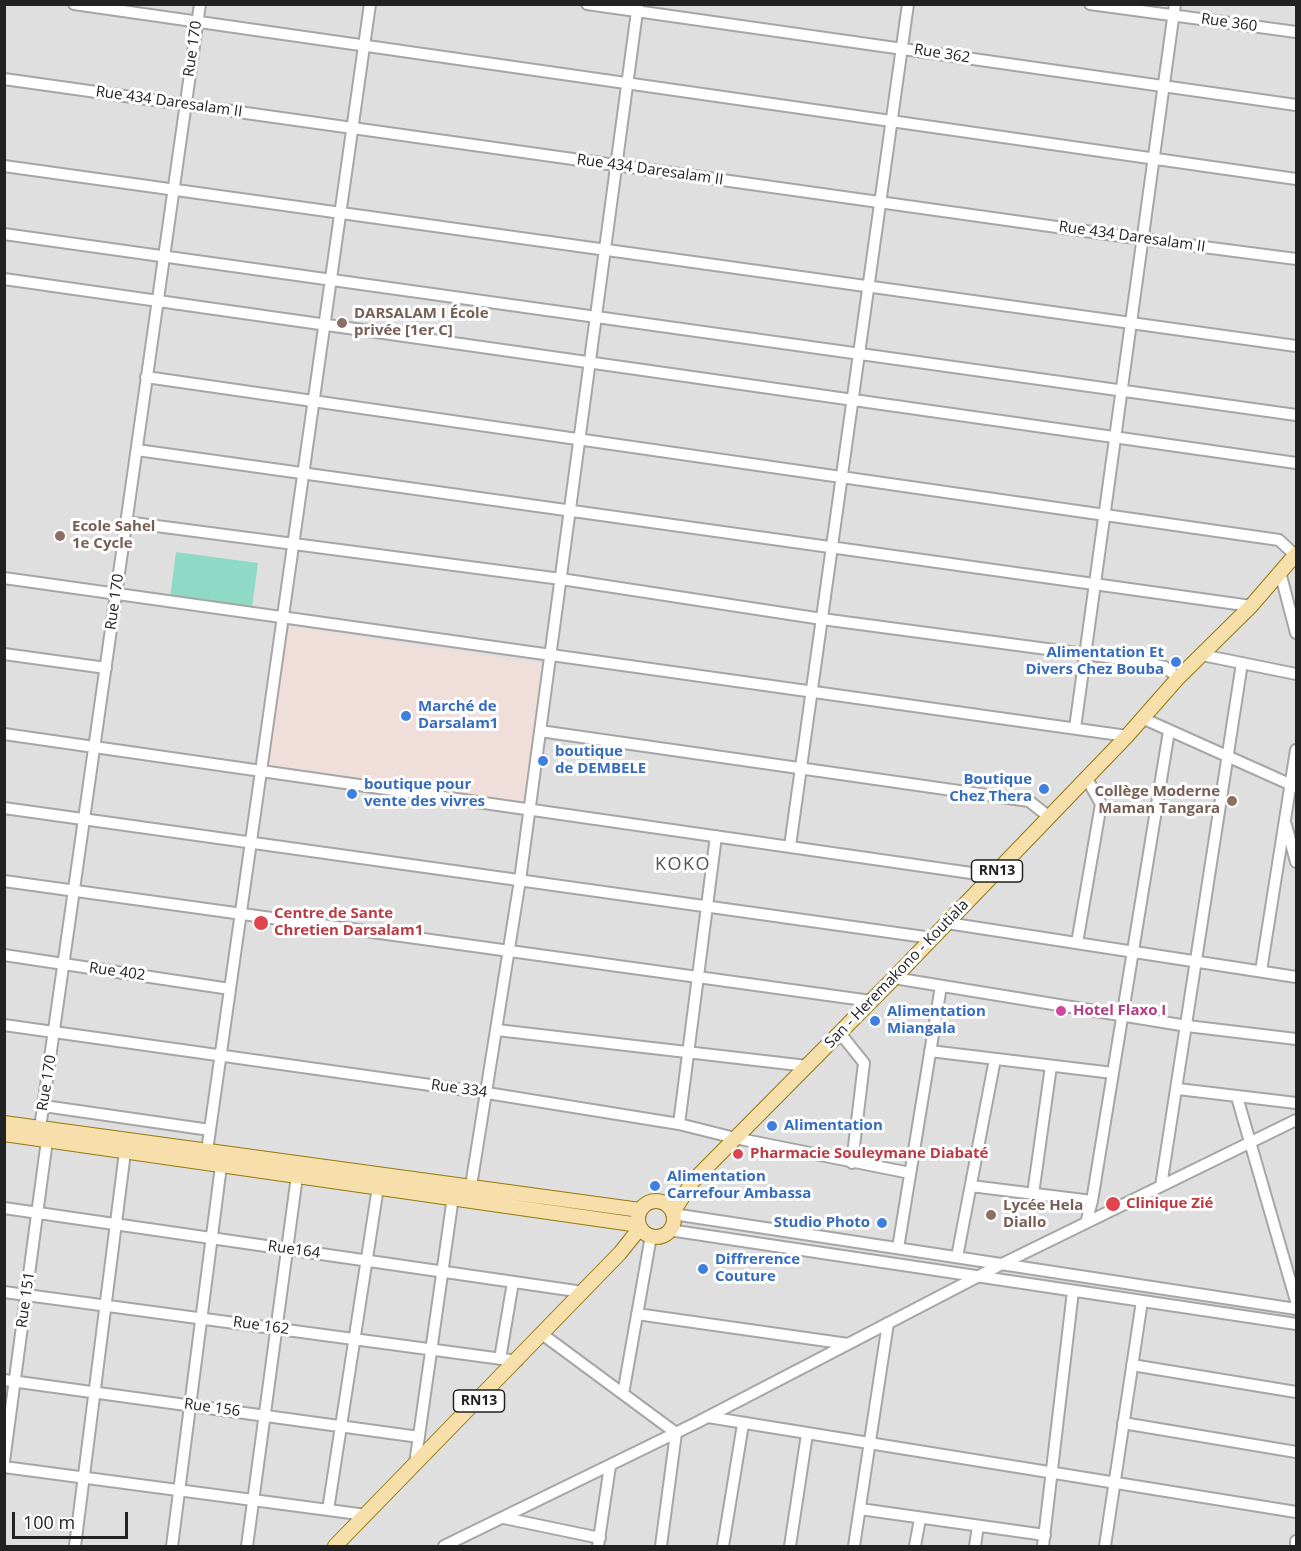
<!DOCTYPE html>
<meta charset="utf-8">
<style>
body{margin:0}
#map{position:relative;width:1301px;height:1551px;overflow:hidden;background:#f1f0ea;font-family:"Open Sans",sans-serif}
canvas{display:block}
.frame{position:absolute;inset:0;border:6px solid #222;pointer-events:none}
.scale{position:absolute;left:12px;top:1512px;width:116px;height:27px;box-sizing:border-box;border:3px solid #222;border-top:0;padding-left:8px;font-size:18px;line-height:21px;white-space:nowrap;color:#222;-webkit-text-stroke:4px #fff;paint-order:stroke}
</style>
<div id="map">
<canvas width="1301" height="1551"></canvas>
<div class="frame"></div>
<div class="scale">100 m</div>
</div>
<script>
const ctx = document.querySelector('canvas').getContext('2d');
ctx.lineJoin = 'round';
function fillPath(path, color) { ctx.fillStyle = color; ctx.fill(path, 'evenodd'); }
const poly = rows => new Path2D(rows.map(r => 'M' + r).join(''));
function stroke(path, color, width, dash) { ctx.strokeStyle = color; ctx.lineWidth = width; ctx.lineCap = dash ? 'butt' : 'round'; ctx.setLineDash(dash || []); ctx.stroke(path); }
function label(font, color, halo, rows, align = 'center') {
  ctx.font = font + ' "Open Sans",sans-serif'; ctx.lineWidth = 6; ctx.setLineDash([]); ctx.textBaseline = 'middle'; ctx.strokeStyle = halo; ctx.fillStyle = color; for (const [text, x, y, turn = 0] of rows) {
    ctx.save(); ctx.translate(x, y); ctx.rotate((+turn || 0) * Math.PI / 180); ctx.textAlign = isNaN(turn) ? turn : align; if (halo) ctx.strokeText(text, 0, 0); ctx.fillText(text, 0, 0); ctx.restore();
  }
}
const residential = poly([
 [5,5,1296,5,1296,1546,5,1546]
]);
const commercial = poly([
 [287,626,546,664,524,807,266,768]
]);
const pitch = poly([
 [176,552,258,563,252,608,170,598]
]);
const minor = poly([
 [74,4,1296,179],
 [587,4,1296,105],
 [1090,4,1296,32],
 [4,79,1142,239,1296,259],
 [4,166,1296,346],
 [4,234,1296,415],
 [4,279,1296,463],
 [146,377,1279,540,1295,555],
 [137,450,1251,606],
 [126,522,561,579,822,619,1137,661,1165,667,1178,678],
 [1280,572,1296,633],
 [4,578,1127,736],
 [4,654,106,668],
 [1202,655,1296,674],
 [1142,718,1296,787],
 [1075,728,1175,4],
 [540,731,1029,801,1048,816],
 [4,734,992,876],
 [4,808,932,938],
 [1286,825,1296,862],
 [790,846,908,4],
 [4,881,871,1001],
 [947,923,1296,977],
 [1077,943,1101,804,1086,777],
 [4,955,230,989],
 [1261,971,1296,750],
 [894,978,1187,1026,1296,1039],
 [4,1025,487,1093,679,1124,735,1138,910,1173],
 [497,1030,807,1066],
 [840,1033,864,1063,852,1163],
 [930,1051,1113,1073],
 [1178,1089,1296,1103],
 [1237,1097,1296,1301],
 [44,1106,210,1130],
 [679,1124,716,836],
 [40,1128,200,4],
 [207,1151,370,4],
 [471,1186,520,880,638,4],
 [971,1186,1092,1201],
 [1161,1186,1242,663],
 [1033,1194,1051,1066],
 [4,1208,583,1292],
 [673,1214,1296,1309],
 [1086,1223,1092,1201,1169,731],
 [669,1230,1296,1324],
 [898,1248,941,986],
 [957,1257,995,1059],
 [4,1292,517,1361],
 [637,1314,848,1344],
 [542,1334,676,1433,661,1546],
 [500,1359,513,1282],
 [1132,1365,1296,1392],
 [4,1380,419,1437],
 [623,1394,651,1236],
 [708,1417,1296,1512],
 [1123,1423,1296,1452],
 [4,1461,47,1140],
 [415,1464,453,1197],
 [4,1467,366,1515],
 [860,1509,1045,1535],
 [328,1510,378,1187],
 [504,1518,600,1538],
 [75,1546,125,1152],
 [172,1546,221,1166],
 [247,1546,297,1176],
 [444,1546,696,1423,1002,1264,1296,1120],
 [598,1546,610,1466],
 [723,1546,743,1424],
 [790,1546,807,1434],
 [854,1546,888,1323],
 [915,1546,920,1519],
 [975,1546,978,1526],
 [1043,1546,1073,1291],
 [1105,1546,1142,1301],
 [1296,1546,1296,1541]
]);
const major = poly([
 [4,1123,640,1210],
 [4,1134,639,1225],
 '638 1219a18 18 0 1 1 36 0a18 18 0 1 1-36 0Z',
 [673,1212,693,1181,894,978,1127,736,1178,678,1251,606,1296,554],
 [335,1546,620,1253,640,1228]
]);
const markers = [
 [342,323,6,"#8d6e63"],
 [60,536,6,"#8d6e63"],
 [1176,662,6,"#3f7fe0"],
 [406,716,6,"#3f7fe0"],
 [543,761,6,"#3f7fe0"],
 [1044,789,6,"#3f7fe0"],
 [352,794,6,"#3f7fe0"],
 [1232,801,6,"#8d6e63"],
 [261,923,8,"#e0444e"],
 [1061,1011,6,"#d1479c"],
 [875,1021,6,"#3f7fe0"],
 [772,1126,6,"#3f7fe0"],
 [738,1154,6,"#e0444e"],
 [655,1186,6,"#3f7fe0"],
 [1113,1204,8,"#e0444e"],
 [991,1215,6,"#8d6e63"],
 [882,1223,6,"#3f7fe0"],
 [703,1269,6,"#3f7fe0"]
];
const shields = [
 [997,871,51],
 [479,1401,51]
];
const shieldNames = [
 ["RN13",997,871],
 ["RN13",479,1401]
];
const streetNames = [
 ["Rue 360",1229,23,8],
 ["Rue 170",193,49,-82],
 ["Rue 362",942,54,9],
 ["Rue 434 Daresalam II",169,102,8],
 ["Rue 434 Daresalam II",650,170,8],
 ["Rue 434 Daresalam II",1132,237,8],
 ["Rue 170",115,602,-82],
 ["Rue 402",117,972,8],
 ["San - Heremakono - Koutiala",897,974,-46],
 ["Rue 170",47,1083,-81],
 ["Rue 334",459,1089,8],
 ["Rue164",294,1250,8],
 ["Rue 151",26,1300,-82],
 ["Rue 162",261,1326,8],
 ["Rue 156",212,1408,8]
];
const educationNames = [
 ["DARSALAM I École",354,314],
 ["privée [1er C]",354,331],
 ["Ecole Sahel",72,527],
 ["1e Cycle",72,544],
 ["Collège Moderne",1220,792,"right"],
 ["Maman Tangara",1220,809,"right"],
 ["Lycée Hela",1003,1206],
 ["Diallo",1003,1223]
];
const shopNames = [
 ["Alimentation Et",1164,653,"right"],
 ["Divers Chez Bouba",1164,670,"right"],
 ["Marché de",418,707],
 ["Darsalam1",418,724],
 ["boutique",555,752],
 ["de DEMBELE",555,769],
 ["Boutique",1032,780,"right"],
 ["Chez Thera",1032,797,"right"],
 ["boutique pour",364,785],
 ["vente des vivres",364,802],
 ["Alimentation",887,1012],
 ["Miangala",887,1029],
 ["Alimentation",784,1126],
 ["Alimentation",667,1177],
 ["Carrefour Ambassa",667,1194],
 ["Studio Photo",870,1223,"right"],
 ["Diffrerence",715,1260],
 ["Couture",715,1277]
];
const healthNames = [
 ["Centre de Sante",274,914],
 ["Chretien Darsalam1",274,931],
 ["Pharmacie Souleymane Diabaté",750,1154],
 ["Clinique Zié",1126,1204]
];
const hotelNames = [
 ["Hotel Flaxo I",1073,1011]
];
const quarterNames = [
 ["KOKO",683,865]
];
fillPath(residential, '#e0dfdf');
fillPath(commercial, '#f0dedb');
fillPath(pitch, '#8edac6');
stroke(minor, '#a6a6a6', 14);
stroke(major, '#95790b', 16);
stroke(minor, '#fff', 10);
stroke(major, '#f6dfaa', 14);
for (const [x, y, r, color] of markers) { const dot = new Path2D(); dot.arc(x, y, r, 0, 2 * Math.PI); ctx.fillStyle = color; ctx.fill(dot); stroke(dot, '#fff', 2); }
for (const [x, y, w] of shields) { const box = new Path2D(); box.roundRect(x - w / 2, y - 11, w, 22, 4.5); ctx.fillStyle = '#fff'; ctx.fill(box); stroke(box, '#222', 1.5); }
label('bold 14px', '#222', null, shieldNames);
label('15px', '#222', '#fff', streetNames);
label('bold 15px', '#785e54', '#fff', educationNames, 'left');
label('bold 15px', '#366cbe', '#fff', shopNames, 'left');
label('bold 15px', '#be3a42', '#fff', healthNames, 'left');
label('bold 15px', '#b23c85', '#fff', hotelNames, 'left');
ctx.letterSpacing = '1.5px';
label('18px', '#555', '#fff', quarterNames);
ctx.letterSpacing = '0px';
</script>
